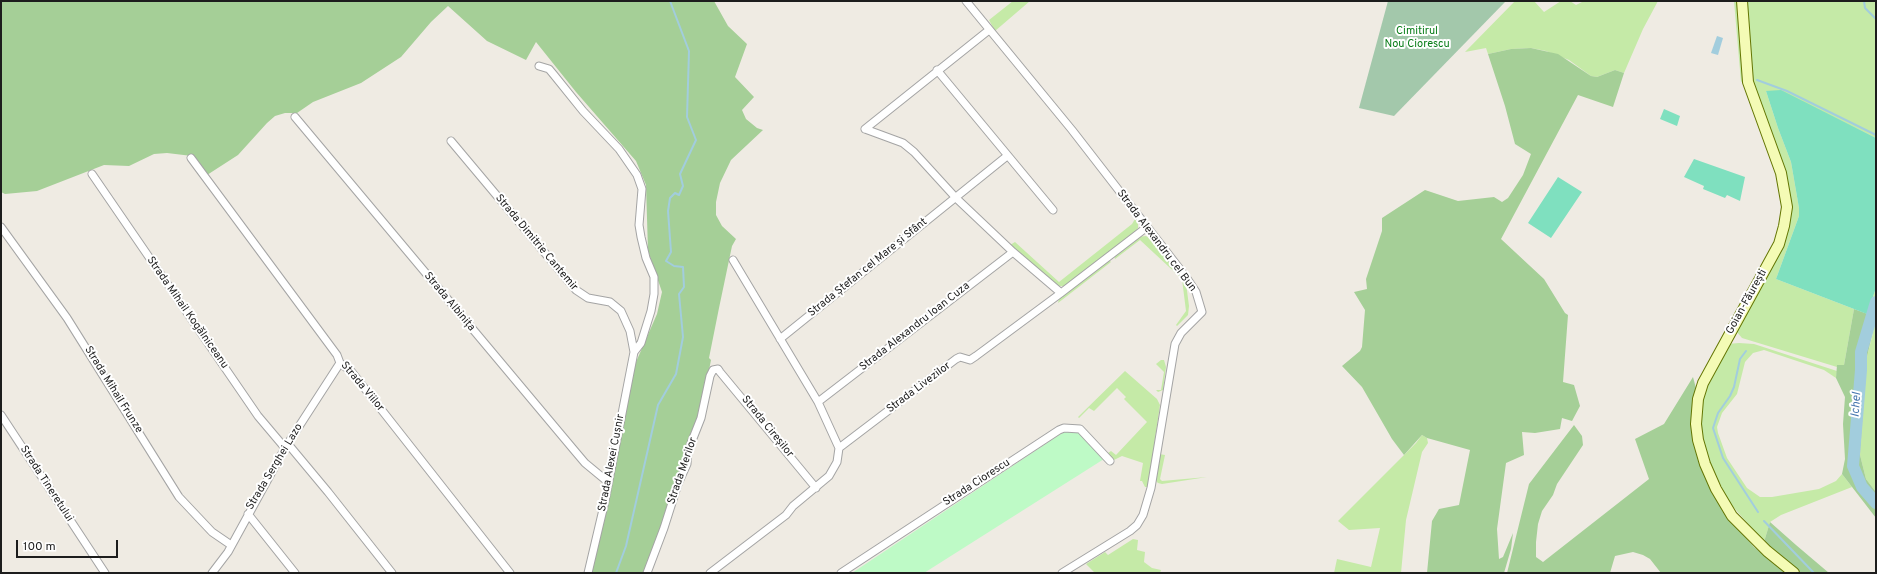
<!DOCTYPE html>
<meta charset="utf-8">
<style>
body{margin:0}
#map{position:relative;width:1877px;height:574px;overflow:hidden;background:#efebe3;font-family:Overpass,sans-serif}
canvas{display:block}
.frame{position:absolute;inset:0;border:2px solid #1d1d1d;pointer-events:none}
.scale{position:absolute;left:16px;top:540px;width:102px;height:18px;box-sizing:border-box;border:2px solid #1d1d1d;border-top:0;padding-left:5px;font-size:12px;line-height:14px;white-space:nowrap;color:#1d1d1d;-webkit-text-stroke:3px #fff;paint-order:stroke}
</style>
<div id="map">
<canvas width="1877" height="574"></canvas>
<div class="frame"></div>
<div class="scale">100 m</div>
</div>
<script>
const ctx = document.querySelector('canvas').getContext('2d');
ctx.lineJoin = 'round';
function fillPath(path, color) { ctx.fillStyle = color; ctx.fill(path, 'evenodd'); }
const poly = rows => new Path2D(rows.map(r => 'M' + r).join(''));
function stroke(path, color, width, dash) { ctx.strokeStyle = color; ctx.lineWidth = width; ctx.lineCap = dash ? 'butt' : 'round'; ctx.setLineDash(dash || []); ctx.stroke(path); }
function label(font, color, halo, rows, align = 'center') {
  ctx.font = font + ' Overpass,sans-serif'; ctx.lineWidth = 4; ctx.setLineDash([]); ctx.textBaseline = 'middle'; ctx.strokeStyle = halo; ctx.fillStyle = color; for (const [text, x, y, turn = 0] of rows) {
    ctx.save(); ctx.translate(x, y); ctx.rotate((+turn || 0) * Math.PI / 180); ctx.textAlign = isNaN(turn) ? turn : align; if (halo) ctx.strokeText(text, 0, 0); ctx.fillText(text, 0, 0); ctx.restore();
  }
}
const grass = poly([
 [1013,1,1030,1,995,31,989,20],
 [1515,1,1534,1,1544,12,1561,1,1570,1,1576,5,1584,1,1658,1,1643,29,1624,73,1615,70,1597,77,1591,76,1569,60,1546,51,1531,48,1511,49,1488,54,1486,48,1465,52],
 [1734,1,1738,1,1745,79,1741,82],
 [1745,1,1876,1,1876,138,1781,91,1766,91,1778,128,1791,162,1799,208,1799,216,1776,279,1854,309,1844,365,1837,365,1837,367,1742,338,1736,331,1790,207,1789,191,1785,171,1753,86],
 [1135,219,1138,224,1138,228,1135,233,1067,286,1059,286,1053,284,1010,245,1015,242,1059,282,1132,224],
 [1146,236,1149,238,1182,274,1186,283,1189,306,1188,315,1177,326,1176,325,1186,311,1182,279,1140,240,1115,259,1114,256,1137,237],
 [1109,260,1111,262,1058,303,1059,299],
 [1876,288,1876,317,1867,314],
 [1876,320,1876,492,1866,479,1860,455,1867,357],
 [1739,343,1754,344,1837,371,1836,378,1824,370,1764,350,1753,353,1745,362,1737,394,1722,413,1717,427,1718,433,1727,458,1747,488,1760,497,1772,497,1819,489,1836,481,1842,474,1852,487,1781,515,1770,522,1764,542,1728,501,1708,458,1701,430,1700,409,1704,392,1711,374,1727,344],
 [1161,360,1164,360,1166,367,1163,390,1158,392,1156,390,1161,390,1164,372,1156,364],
 [1125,371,1157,399,1160,405,1148,487,1145,487,1142,481,1140,481,1143,463,1122,456,1114,460,1108,453,1111,451,1116,455,1147,422,1124,399,1126,397,1117,388,1094,411,1089,408,1079,418,1078,417],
 [1422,435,1427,438,1428,443,1422,452,1406,520,1401,573,1334,573,1337,559,1371,567,1380,528,1349,530,1338,521,1416,443],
 [1159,454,1165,455,1160,479,1162,481,1207,477,1162,484,1158,483,1155,480],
 [1133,539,1138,540,1137,550,1145,552,1144,562,1152,568,1161,570,1160,573,1095,573,1086,564,1105,552,1108,555]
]);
const forest = poly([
 [1,1,714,1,728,26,747,44,735,77,754,97,742,110,746,119,757,128,763,130,731,160,720,183,716,202,716,215,722,226,736,239,732,246,719,308,709,358,711,360,704,396,686,460,643,573,591,573,636,362,657,314,662,292,648,251,646,185,636,161,576,92,536,42,526,60,487,41,448,6,431,22,401,57,361,83,313,102,297,113,285,113,275,116,267,123,238,155,207,175,192,156,167,153,154,154,129,166,104,165,37,191,5,194,1,192],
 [1531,48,1558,54,1591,76,1597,77,1615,70,1624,73,1613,107,1578,95,1501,239,1544,279,1565,313,1568,315,1563,382,1574,385,1580,406,1572,421,1562,418,1560,429,1535,433,1522,432,1524,455,1506,463,1497,529,1499,559,1503,557,1513,533,1511,549,1504,573,1427,573,1432,521,1439,509,1459,505,1470,450,1427,438,1422,435,1404,455,1392,439,1362,387,1342,366,1360,351,1362,347,1365,310,1354,292,1367,289,1366,279,1382,231,1382,218,1425,190,1458,201,1494,197,1502,202,1508,198,1523,175,1531,154,1515,144,1505,106,1488,54,1511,49],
 [1854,309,1876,317,1867,357,1860,455,1866,479,1876,492,1876,518,1842,474,1845,459,1843,424,1845,397,1836,378,1837,365,1844,365],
 [1693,377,1697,392,1693,410,1725,513,1754,547,1787,573,1661,573,1650,559,1643,555,1633,552,1615,556,1610,573,1507,573,1529,484,1574,425,1582,436,1583,445,1557,484,1553,495,1542,511,1538,524,1536,542,1536,557,1543,562,1649,479,1635,439,1664,424],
 [1770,522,1796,545,1829,573,1800,573,1780,557,1764,542]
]);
const cemetery = poly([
 [1388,1,1506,1,1394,116,1359,108]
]);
const park = poly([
 [1079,430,1104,459,924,573,852,573,1065,431]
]);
const pitch = poly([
 [1781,90,1876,138,1876,288,1867,314,1776,279,1799,216,1799,208,1791,162,1778,128,1766,91],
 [1664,109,1680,116,1677,126,1660,119],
 [1694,159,1745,177,1740,201,1727,195,1725,198,1703,189,1704,186,1684,177],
 [1558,177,1582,192,1551,238,1528,223]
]);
const water = poly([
 [1717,36,1723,38,1718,55,1711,53]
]);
const stream = poly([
 [1864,1,1865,8,1876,19],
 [1757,80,1787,91,1876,135],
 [1746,351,1740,359,1734,387,1730,396,1718,413,1713,428,1723,458,1758,512],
 [1764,521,1814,573],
 [616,573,626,546,658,405,676,374,683,337,679,294,684,287,683,267,674,266,666,261,671,252,668,211,670,198,675,193,679,195,683,186,680,174,696,140,687,117,689,51,670,1]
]);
const river = poly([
 [1876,302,1861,352,1861,370,1853,466,1862,487,1876,503]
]);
const street = poly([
 [966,1,1072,130,1186,277,1196,292,1202,312,1181,333,1175,344,1151,488,1143,515,1137,525,1130,531,1062,573],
 [539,66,549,69,554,75,583,111,619,149,637,175,642,189,639,225,641,237,646,258,654,277,654,294,651,311,641,343,634,352,605,501,588,573],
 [937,70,1053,210],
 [295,117,574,450,585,463,608,482],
 [865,129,903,143,914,152,956,198,1013,252,1061,293],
 [865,129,989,30],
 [451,141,576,290,588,298,610,302,621,311,630,331,634,352],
 [191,158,337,355,340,363,351,371,510,573],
 [92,174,258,416,285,448],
 [1,227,67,318,179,497,212,532,231,545],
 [733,260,818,402,839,448],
 [780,339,1007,156],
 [818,402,1013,252],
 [1,415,105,573],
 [288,444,328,492,392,573],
 [248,514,295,573],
 [212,573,228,552,285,448,340,363],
 [647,573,664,528,678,484,687,464,688,451,701,418,710,376,713,370,718,369,720,372,816,488],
 [710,573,786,515,793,506,829,476,837,462,839,448,956,359,960,357,970,360,976,356,1061,293,1147,227],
 [841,573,1059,430,1064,428,1080,429,1110,461]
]);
const secondary = poly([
 [1742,1,1748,82,1781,173,1787,207,1784,226,1779,244,1703,383,1698,399,1696,424,1698,440,1705,464,1716,489,1732,516,1767,551,1794,573]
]);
const parkNames = [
 ["Cimitirul",1417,32],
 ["Nou Ciorescu",1417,45]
];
const streetNames = [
 ["Strada Alexandru cel Bun",1156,241,53],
 ["Strada Dimitrie Cantemir",536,243,50],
 ["Strada Ștefan cel Mare și Sfânt",868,268,-39],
 ["Strada Albinița",449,302,50],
 ["Goian-Făurești",1747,302,-61],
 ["Strada Mihail Kogălniceanu",187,313,55],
 ["Strada Alexandru Ioan Cuza",915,327,-38],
 ["Strada Viilor",362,387,50],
 ["Strada Livezilor",919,388,-37],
 ["Strada Mihail Frunze",113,390,58],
 ["Strada Cireșilor",767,427,51],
 ["Strada Alexei Cușnir",612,463,-79],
 ["Strada Serghei Lazo",275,467,-59],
 ["Strada Merilor",683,471,-71],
 ["Strada Ciorescu",977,483,-33],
 ["Strada Tineretului",46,484,57]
];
const waterNames = [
 ["Ichel",1857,405,-86]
];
fillPath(grass, '#c5eaa7');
fillPath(forest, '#a5cf97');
fillPath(cemetery, '#a3c8ab');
fillPath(park, '#befac6');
fillPath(pitch, '#7fe0bf');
fillPath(water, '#a2cddd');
stroke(stream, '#a2cddd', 2);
stroke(river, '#a2cddd', 12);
stroke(street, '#a4a4a4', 9);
stroke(secondary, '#647603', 12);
stroke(street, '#fff', 7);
stroke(secondary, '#f4fbb5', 10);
label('11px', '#097d18', '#fff', parkNames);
label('11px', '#1d1d1d', '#fff', streetNames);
label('italic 12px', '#4877af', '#fff', waterNames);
</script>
